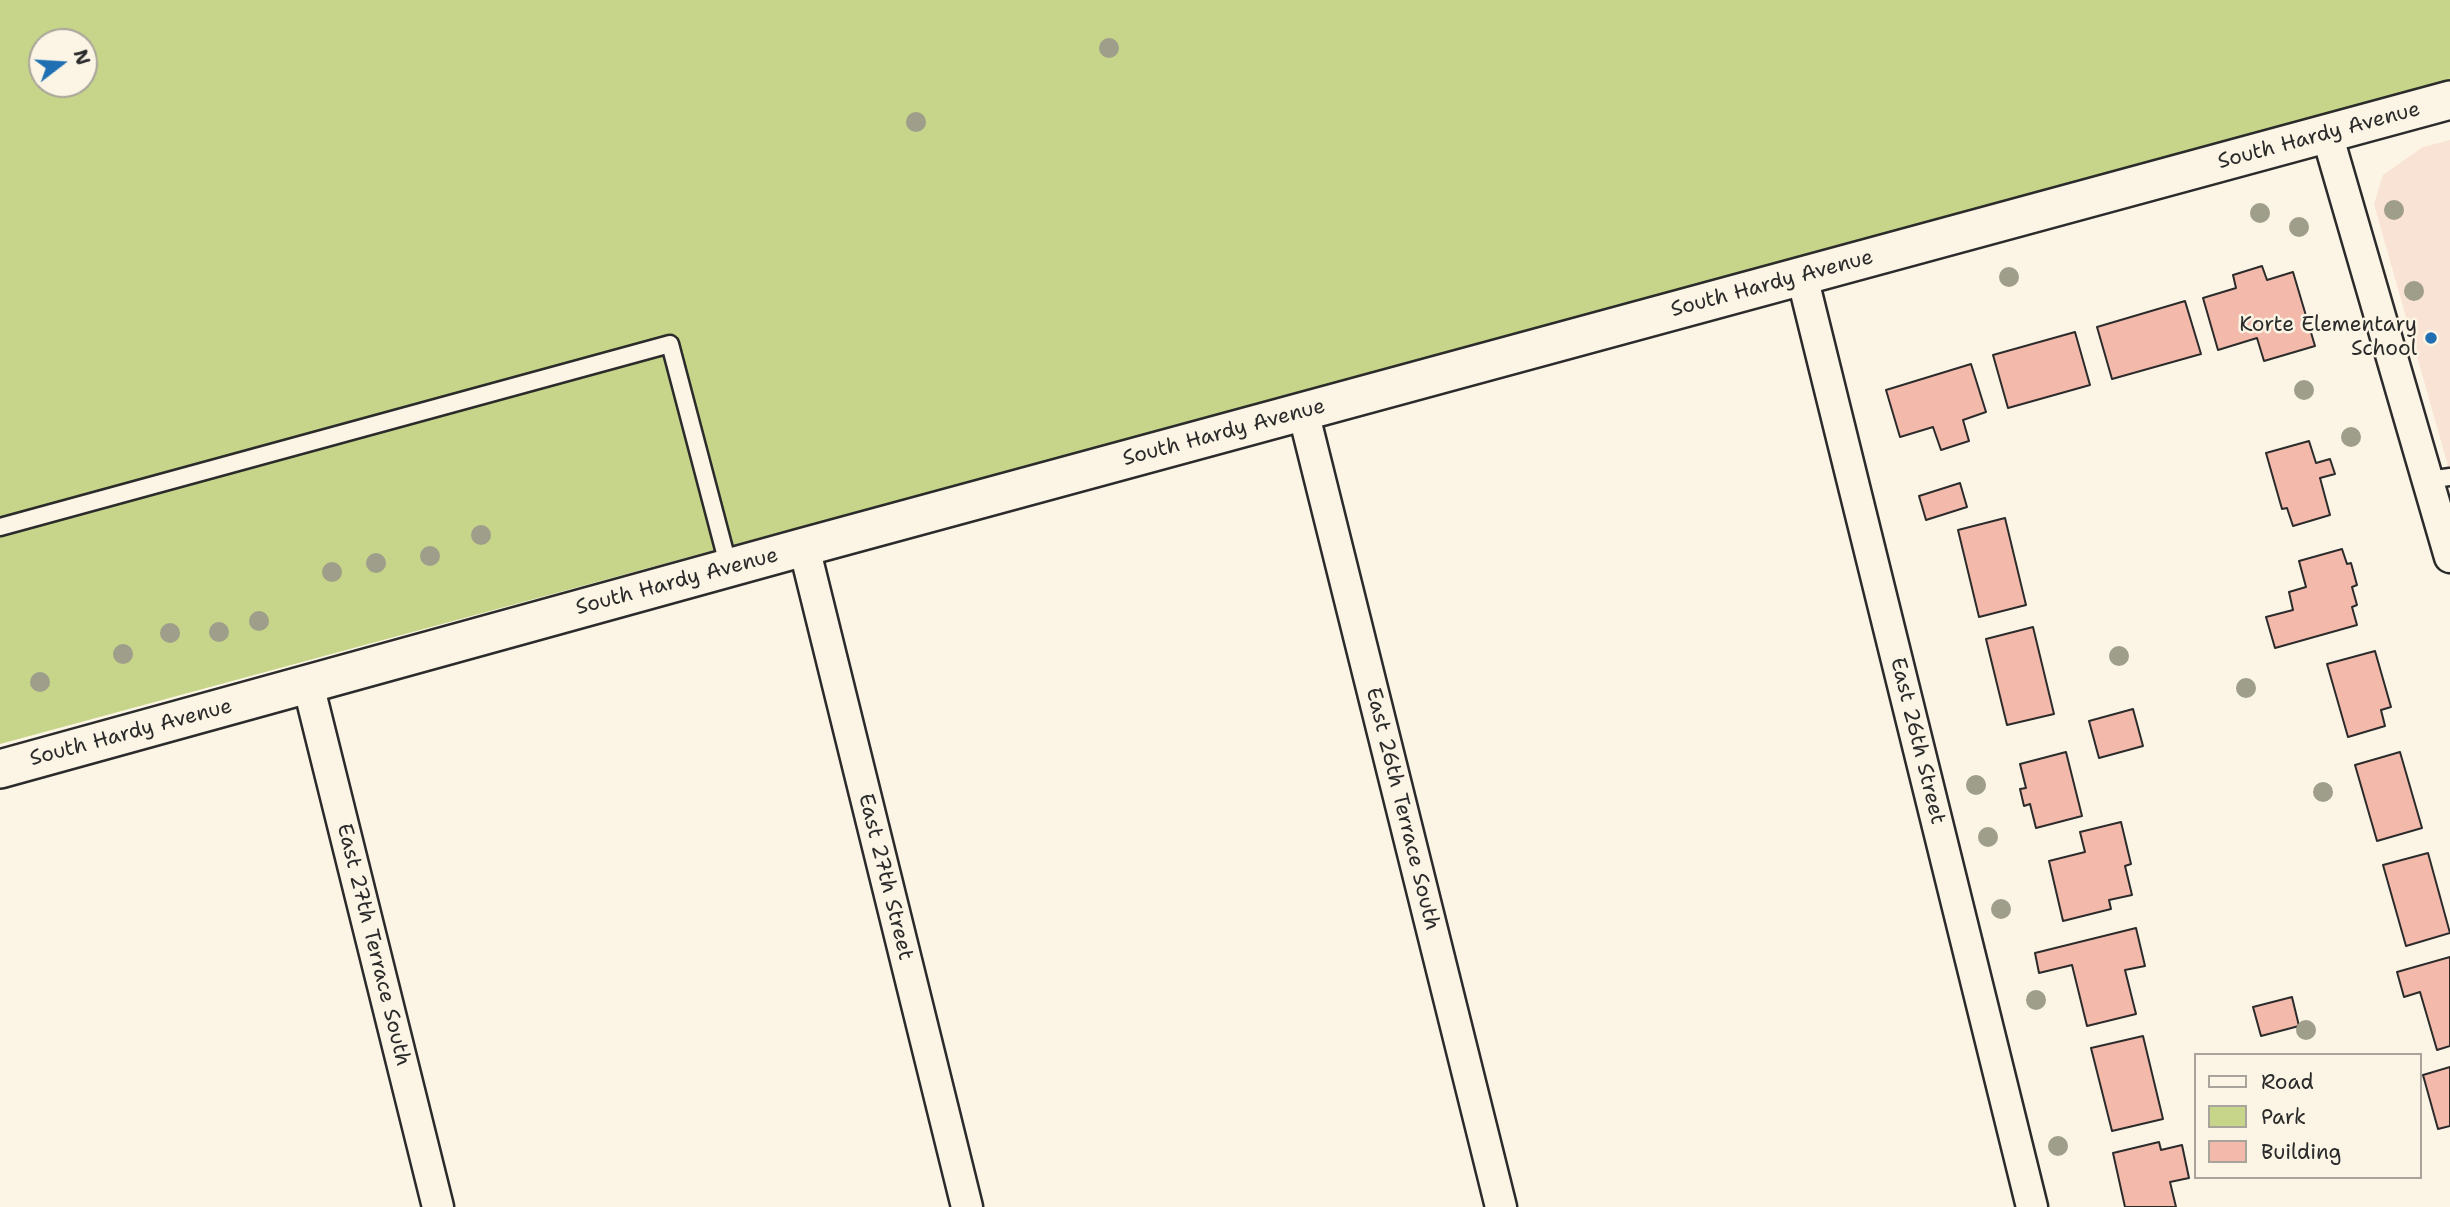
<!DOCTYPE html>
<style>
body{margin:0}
#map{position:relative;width:2450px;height:1207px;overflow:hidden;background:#fcf5e5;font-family:"Shantell Sans",sans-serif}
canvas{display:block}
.legend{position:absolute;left:2194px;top:1053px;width:228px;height:126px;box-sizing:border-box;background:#fcf5e5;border:2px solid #a8a49b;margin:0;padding:9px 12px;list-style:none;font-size:21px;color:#2b2b2b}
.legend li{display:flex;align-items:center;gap:14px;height:35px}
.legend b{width:35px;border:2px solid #a8a49b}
.north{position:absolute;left:28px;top:28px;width:70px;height:70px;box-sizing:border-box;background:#fcf5e5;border:2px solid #a8a49b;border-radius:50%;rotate:73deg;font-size:19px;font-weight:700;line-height:28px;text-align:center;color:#2b2b2b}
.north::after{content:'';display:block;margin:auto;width:24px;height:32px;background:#1f6fb2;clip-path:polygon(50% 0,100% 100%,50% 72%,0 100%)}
</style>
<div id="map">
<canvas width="2450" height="1207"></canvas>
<ul class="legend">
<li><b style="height:9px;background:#fcf5e5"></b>Road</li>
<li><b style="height:19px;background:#c6d589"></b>Park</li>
<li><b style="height:19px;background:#f3baab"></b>Building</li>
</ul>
<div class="north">N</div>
</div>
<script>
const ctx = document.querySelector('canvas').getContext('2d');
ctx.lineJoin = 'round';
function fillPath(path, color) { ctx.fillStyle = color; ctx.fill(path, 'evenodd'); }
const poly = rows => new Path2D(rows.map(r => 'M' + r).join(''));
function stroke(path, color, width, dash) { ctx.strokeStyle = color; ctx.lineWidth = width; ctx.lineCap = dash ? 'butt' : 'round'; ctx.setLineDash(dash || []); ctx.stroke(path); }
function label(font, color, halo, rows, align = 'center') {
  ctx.font = font + ' "Shantell Sans",sans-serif'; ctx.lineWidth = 5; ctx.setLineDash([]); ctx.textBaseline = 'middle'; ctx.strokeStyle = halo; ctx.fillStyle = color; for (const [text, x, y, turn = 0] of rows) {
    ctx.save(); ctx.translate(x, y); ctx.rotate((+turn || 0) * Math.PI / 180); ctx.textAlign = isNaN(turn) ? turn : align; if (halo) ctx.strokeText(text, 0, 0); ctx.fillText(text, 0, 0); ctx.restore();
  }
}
const built = poly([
 [2450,140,2450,473,2374,204,2383,175,2423,147]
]);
const green = poly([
 [0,0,2450,0,2450,79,0,744],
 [42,42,84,42,84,84,42,84]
]);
const building = poly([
 [2262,266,2267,280,2293,272,2315,346,2264,361,2257,338,2218,350,2203,298,2236,288,2233,275,2262,266],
 [2185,301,2201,354,2112,379,2097,327,2185,301],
 [2075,332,2090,385,2008,408,1993,355,2075,332],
 [1971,364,1986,412,1963,420,1969,441,1941,450,1933,427,1900,437,1886,390,1971,364],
 [2309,441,2316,463,2330,459,2335,474,2320,478,2330,515,2293,526,2287,508,2282,509,2266,453,2309,441],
 [1960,483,1967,507,1926,520,1919,496,1960,483],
 [2005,518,2026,605,1979,617,1958,530,2005,518],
 [2342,549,2347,564,2351,563,2357,585,2352,587,2357,605,2352,607,2357,625,2275,648,2266,617,2293,610,2289,592,2306,587,2299,561,2342,549],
 [2033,627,2054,714,2007,725,1986,639,2033,627],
 [2375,651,2391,707,2381,710,2385,726,2348,737,2327,664,2375,651],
 [2133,709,2143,746,2099,758,2089,721,2133,709],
 [2066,752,2082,816,2036,828,2030,804,2024,806,2020,789,2026,788,2020,764,2066,752],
 [2400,752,2422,828,2377,841,2355,765,2400,752],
 [2121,822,2131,864,2125,866,2132,895,2109,900,2111,909,2063,921,2049,861,2085,852,2080,832,2121,822],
 [2428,853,2450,933,2406,946,2383,865,2428,853],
 [2136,928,2145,966,2125,970,2136,1014,2087,1026,2072,965,2039,973,2035,953,2136,928],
 [2450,957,2450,1046,2437,1050,2420,992,2404,997,2397,972,2450,957],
 [2292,997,2299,1026,2261,1036,2253,1007,2292,997],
 [2143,1036,2163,1119,2112,1131,2091,1048,2143,1036],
 [2450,1067,2450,1126,2438,1129,2423,1075,2450,1067],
 [2159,1142,2161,1150,2182,1145,2189,1178,2170,1182,2176,1207,2125,1207,2113,1153,2159,1142]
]);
const service = poly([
 [2428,480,2450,477],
 [0,527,670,344,729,568]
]);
const minor = poly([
 [2327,134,2450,557],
 [1802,276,2032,1207],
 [1303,411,1501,1207],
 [804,547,967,1207],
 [308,684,438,1207]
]);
const tertiary = poly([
 [0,769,804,547,2450,100]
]);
const trees = [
 [1109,48],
 [916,122],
 [2394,210],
 [2260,213],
 [2299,227],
 [2009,277],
 [2414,291],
 [2304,390],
 [2351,437],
 [481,535],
 [430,556],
 [376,563],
 [332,572],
 [259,621],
 [219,632],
 [170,633],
 [123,654],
 [2119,656],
 [40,682],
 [2246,688],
 [1976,785],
 [2323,792],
 [1988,837],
 [2001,909],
 [2036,1000],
 [2306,1030],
 [2058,1146]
];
const markers = [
 [2431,338,7,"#1f6fb2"]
];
const streetNames = [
 ["South Hardy Avenue",2319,136,-15],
 ["South Hardy Avenue",1772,284,-15],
 ["South Hardy Avenue",1224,433,-15],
 ["South Hardy Avenue",677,582,-15],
 ["South Hardy Avenue",131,733,-15],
 ["East 26th Street",1917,741,76],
 ["East 26th Terrace South",1402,809,76],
 ["East 27th Street",885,877,76],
 ["East 27th Terrace South",373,945,76]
];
const poiNames = [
 ["Korte Elementary",2417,326],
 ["School",2417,350]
];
fillPath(built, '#f9e3d4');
fillPath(green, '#c6d589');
fillPath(building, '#f3baab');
stroke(building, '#2b2b2b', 2);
stroke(service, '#2b2b2b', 21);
stroke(minor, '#2b2b2b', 35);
stroke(tertiary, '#2b2b2b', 42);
stroke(service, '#fcf5e5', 16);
stroke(minor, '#fcf5e5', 30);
stroke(tertiary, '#fcf5e5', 37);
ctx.fillStyle = '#9e9e8b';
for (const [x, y] of trees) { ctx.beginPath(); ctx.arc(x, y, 10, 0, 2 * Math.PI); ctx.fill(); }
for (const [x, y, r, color] of markers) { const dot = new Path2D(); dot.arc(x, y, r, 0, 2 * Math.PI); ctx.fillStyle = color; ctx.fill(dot); stroke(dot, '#fcf5e5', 2.5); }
label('21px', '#2b2b2b', '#fcf5e5', streetNames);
label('21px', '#2b2b2b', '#fcf5e5', poiNames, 'right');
</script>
